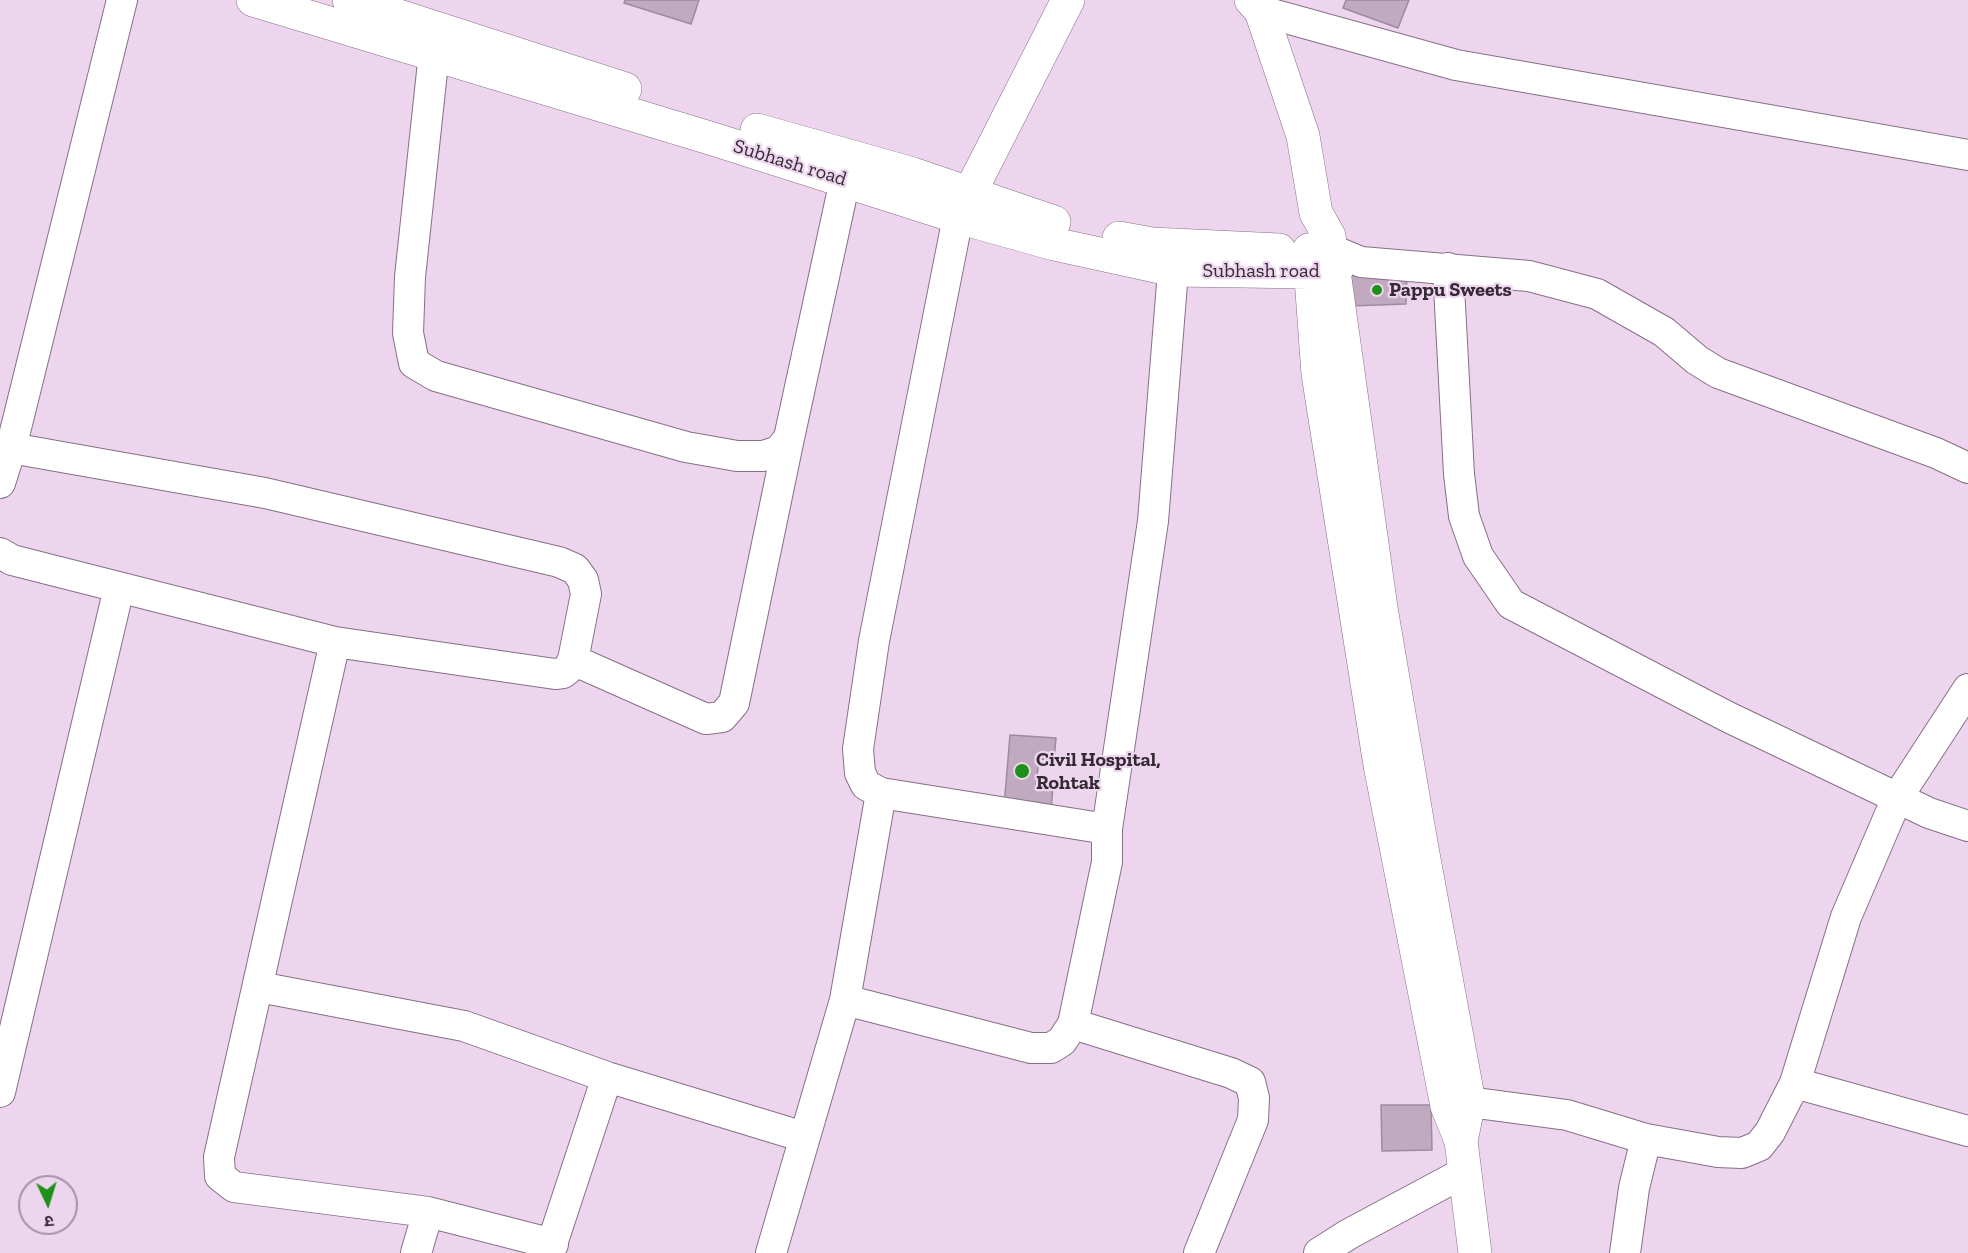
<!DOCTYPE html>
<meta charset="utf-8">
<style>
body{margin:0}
#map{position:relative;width:1968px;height:1253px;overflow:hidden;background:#eed5ee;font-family:"Zilla Slab","Noto Sans Devanagari",serif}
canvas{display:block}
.north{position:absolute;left:18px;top:1175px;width:60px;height:60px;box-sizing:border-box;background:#eed5ee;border:2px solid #a491a4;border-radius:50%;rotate:176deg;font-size:16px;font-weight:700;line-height:24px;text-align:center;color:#342a34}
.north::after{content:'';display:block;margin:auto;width:21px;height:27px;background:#1e901a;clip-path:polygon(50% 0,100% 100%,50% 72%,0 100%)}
</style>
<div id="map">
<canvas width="1968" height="1253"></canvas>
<div class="north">उ</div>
</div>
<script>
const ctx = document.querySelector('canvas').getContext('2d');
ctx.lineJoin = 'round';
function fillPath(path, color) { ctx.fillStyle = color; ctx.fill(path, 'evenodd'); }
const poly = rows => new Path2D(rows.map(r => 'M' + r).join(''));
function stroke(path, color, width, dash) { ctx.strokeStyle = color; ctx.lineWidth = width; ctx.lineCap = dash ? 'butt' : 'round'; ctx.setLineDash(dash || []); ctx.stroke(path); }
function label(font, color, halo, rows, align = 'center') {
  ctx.font = font + ' "Zilla Slab",serif'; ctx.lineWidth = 4.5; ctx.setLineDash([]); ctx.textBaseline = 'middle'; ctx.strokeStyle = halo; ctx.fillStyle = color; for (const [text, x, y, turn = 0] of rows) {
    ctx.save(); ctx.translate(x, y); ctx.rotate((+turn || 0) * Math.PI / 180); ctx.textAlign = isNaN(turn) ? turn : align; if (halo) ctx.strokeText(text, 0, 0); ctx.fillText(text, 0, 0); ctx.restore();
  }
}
const building = poly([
 [625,0,699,0,691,24,624,3,625,0],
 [1346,0,1409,0,1398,28,1343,8,1346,0],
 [1407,271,1406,304,1349,306,1347,276,1407,271],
 [1010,735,1056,738,1054,760,1039,759,1036,785,1053,787,1051,810,1004,807,1010,735],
 [1381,1105,1431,1105,1432,1150,1382,1151,1381,1105]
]);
const street = poly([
 [1261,11,1456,65,1968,155],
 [434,53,410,277,408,333,414,363,436,376,686,447,737,456,763,456,779,451,789,438,845,180,853,158],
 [958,217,874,641,858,749,860,773,866,785,881,793,1107,829],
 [1332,250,1361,262,1529,276,1597,294,1664,332,1697,360,1718,373,1936,453,1968,468],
 [1448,268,1459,474,1464,516,1478,556,1511,604,1728,717,1929,813,1968,826],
 [0,483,11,448,122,0],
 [0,553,12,560,335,642,555,674,563,673,568,669,573,660,586,594,583,580,575,569,559,562,265,493,11,448],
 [335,642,219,1157,220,1176,234,1187,428,1212,553,1244],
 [573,660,706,719,722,717,734,703,789,438],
 [259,987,464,1026,607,1077,549,1253],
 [845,1000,1031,1048,1051,1048,1062,1041,1073,1024,1107,862,1107,829,1153,521,1175,246],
 [1073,1024,1231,1073,1250,1082,1254,1098,1253,1120,1199,1253],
 [607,1077,804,1137],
 [1795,1083,1968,1131],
 [0,1092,119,588],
 [1447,1106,1469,1102,1567,1115,1646,1139,1718,1152,1742,1153,1759,1146,1770,1132,1795,1083,1846,917,1897,798,1968,689],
 [416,1253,428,1212],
 [771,1253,845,1000,881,793],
 [1319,1253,1349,1234,1463,1173],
 [1625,1253,1634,1188,1646,1139]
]);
const secondary = poly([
 [253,0,713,139,958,217,1054,244,1173,270,1310,272,1336,271],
 [349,0,625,89],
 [1251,0,1261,11,1303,136,1316,213,1329,236,1381,608,1421,843,1469,1102,1461,1141],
 [757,130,913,174,1054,222],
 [960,212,1068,0],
 [1119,238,1152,244,1279,250],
 [1309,250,1318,374,1380,765,1447,1106,1461,1141,1475,1253]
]);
const markers = [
 [1377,290,6,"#1e901a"],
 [1022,771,8,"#1e901a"]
];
const streetNames = [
 ["Subhash road",790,163,17],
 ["Subhash road",1261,271]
];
const poiNames = [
 ["Pappu Sweets",1389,290],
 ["Civil Hospital,",1036,760],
 ["Rohtak",1036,783]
];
fillPath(building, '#c1a9c0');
stroke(building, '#a089a0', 1.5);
stroke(street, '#867086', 32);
stroke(secondary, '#867086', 34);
stroke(street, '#fff', 30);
stroke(secondary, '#fff', 33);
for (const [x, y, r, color] of markers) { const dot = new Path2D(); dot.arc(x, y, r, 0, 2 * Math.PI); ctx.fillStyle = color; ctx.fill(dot); stroke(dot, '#eed5ee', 2); }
label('20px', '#342a34', '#eed5ee', streetNames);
label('bold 20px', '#342a34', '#eed5ee', poiNames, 'left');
</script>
